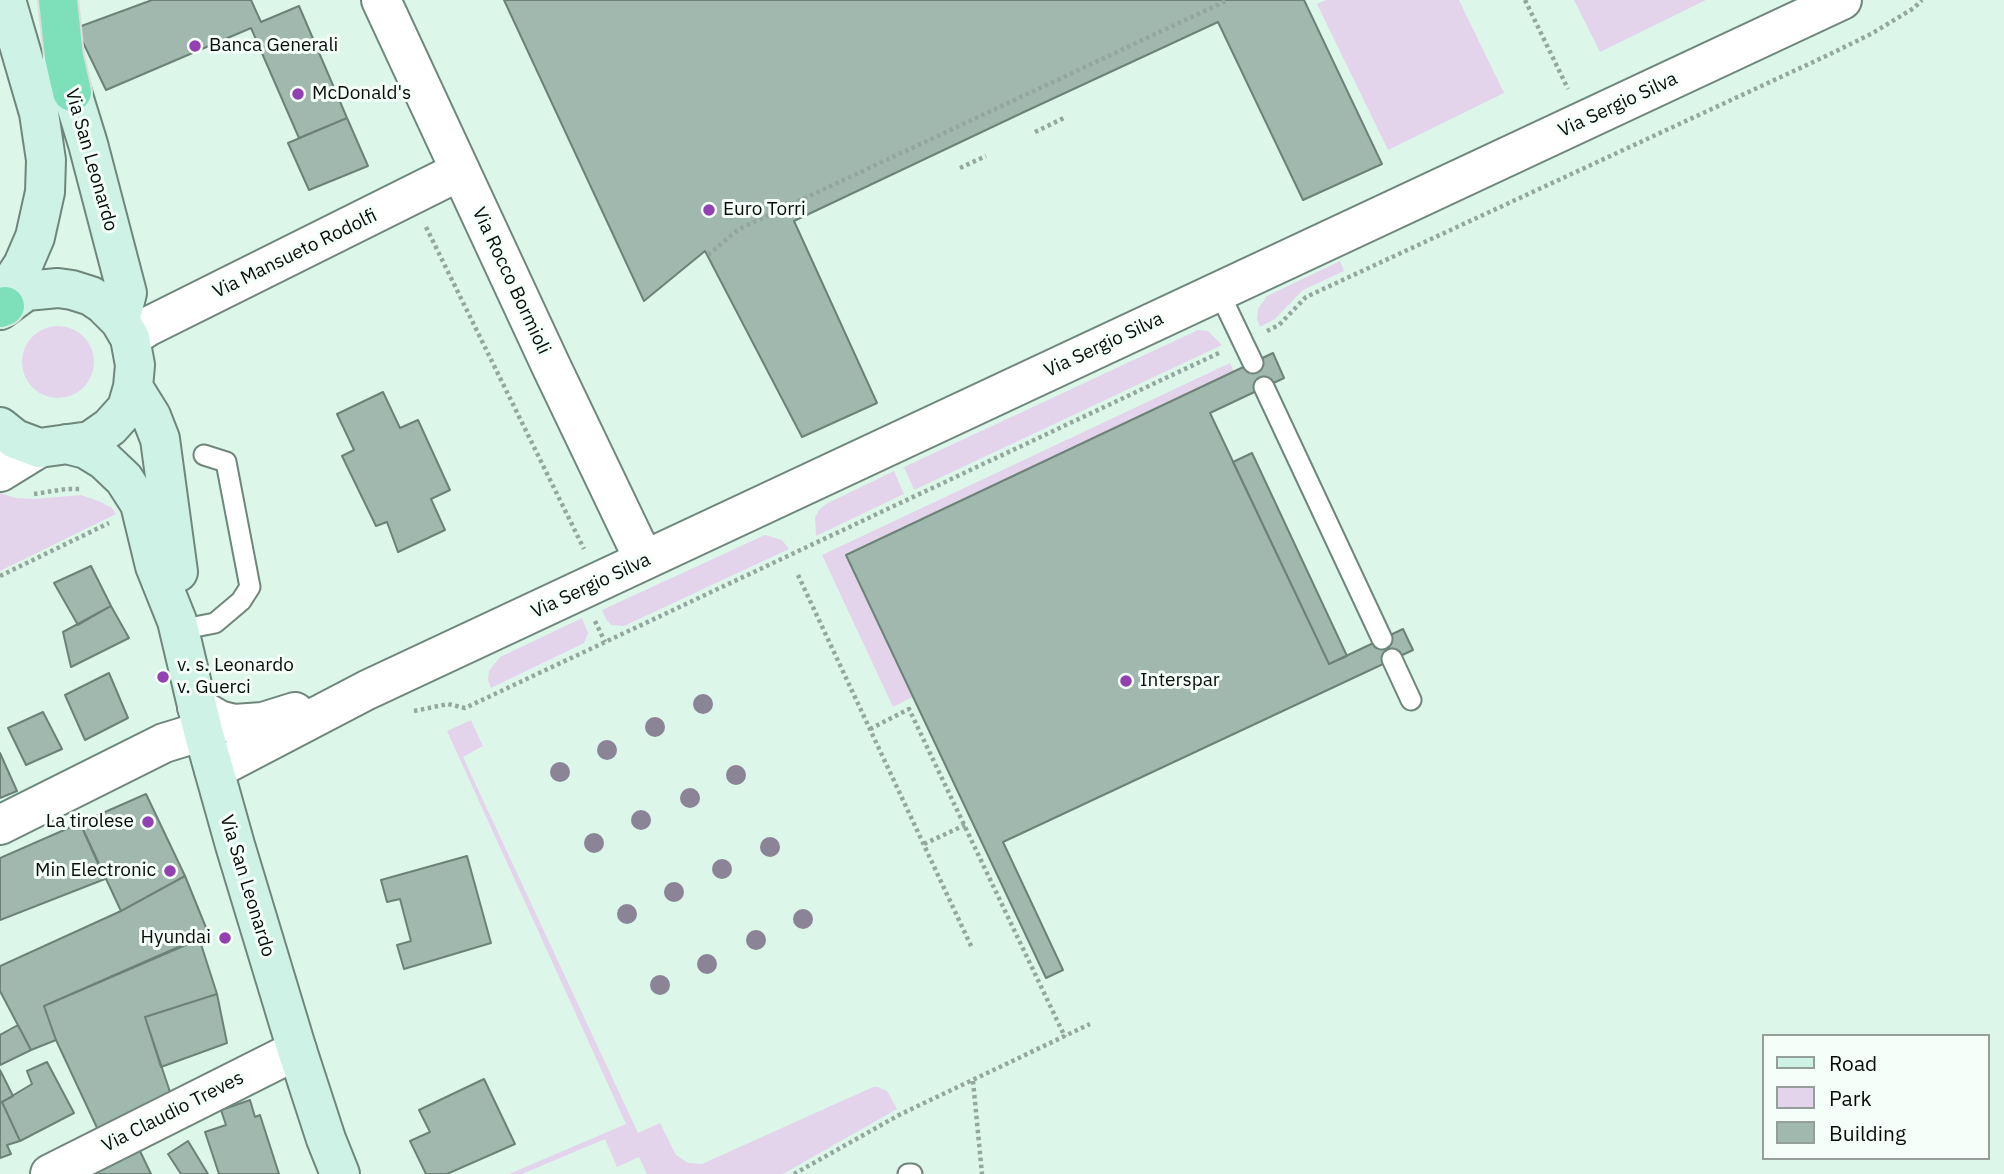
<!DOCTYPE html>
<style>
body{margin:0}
#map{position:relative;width:2004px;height:1174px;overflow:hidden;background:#ddf6ea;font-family:"IBM Plex Sans",sans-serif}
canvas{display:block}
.legend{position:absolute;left:1762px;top:1034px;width:228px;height:126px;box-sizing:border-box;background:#f5fffa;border:2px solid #959f9a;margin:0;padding:9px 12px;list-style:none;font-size:21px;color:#060e0a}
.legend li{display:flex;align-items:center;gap:14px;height:35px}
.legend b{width:35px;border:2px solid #959f9a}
</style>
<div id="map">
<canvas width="2004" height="1174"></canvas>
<ul class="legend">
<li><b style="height:9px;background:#cef3e6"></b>Road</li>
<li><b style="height:19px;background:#e4d4eb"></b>Park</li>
<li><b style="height:19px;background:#a0b8ad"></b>Building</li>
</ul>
</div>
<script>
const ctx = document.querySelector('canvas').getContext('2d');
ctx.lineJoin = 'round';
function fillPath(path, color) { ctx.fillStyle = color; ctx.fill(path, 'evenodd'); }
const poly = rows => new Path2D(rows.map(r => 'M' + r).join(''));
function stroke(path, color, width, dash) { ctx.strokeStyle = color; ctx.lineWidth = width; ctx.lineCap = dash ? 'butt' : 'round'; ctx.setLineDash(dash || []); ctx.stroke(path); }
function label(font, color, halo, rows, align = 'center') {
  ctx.font = font + ' "IBM Plex Sans",sans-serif'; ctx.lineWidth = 6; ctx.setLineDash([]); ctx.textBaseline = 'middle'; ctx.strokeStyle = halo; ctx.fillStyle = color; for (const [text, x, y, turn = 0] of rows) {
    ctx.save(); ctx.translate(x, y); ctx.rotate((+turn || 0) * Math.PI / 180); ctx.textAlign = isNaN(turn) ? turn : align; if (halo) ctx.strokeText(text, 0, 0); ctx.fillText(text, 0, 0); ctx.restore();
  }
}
const green = poly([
 [1326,0,1459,0,1504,93,1388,150,1317,4],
 [1574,0,1706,0,1600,52],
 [1340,261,1344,271,1303,290,1275,319,1260,327,1257,319,1258,309,1267,296],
 '22 362a36 36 0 1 1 72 0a36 36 0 1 1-72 0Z',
 [1198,330,1208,331,1222,345,914,490,904,467],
 [1230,363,1234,372,847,555,913,697,893,707,822,555],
 [894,471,904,494,816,536,815,518,819,510,826,504],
 [0,493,16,498,34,499,81,495,101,502,112,508,116,514,0,571],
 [765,535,782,540,789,549,624,626,611,625,606,619,602,610],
 [582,618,588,633,584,643,491,688,488,680,489,671,500,657],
 [471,720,483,746,463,757,638,1133,660,1123,676,1155,688,1163,702,1164,873,1087,878,1087,887,1091,897,1109,783,1174,647,1174,639,1157,617,1167,605,1139,522,1174,509,1174,626,1124,447,731]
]);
const building = poly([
 [152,0,251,0,261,22,299,6,347,118,299,138,251,28,106,90,76,28,152,0],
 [504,0,1304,0,1382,164,1303,200,1218,22,1024,112,794,221,877,403,802,437,705,251,644,301,504,0],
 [347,118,368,166,309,190,288,143,347,118],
 [1273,353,1284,378,1210,413,1329,664,1403,629,1413,650,1003,842,1063,970,1046,978,846,555,1273,353],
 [383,392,400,428,418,420,450,490,431,499,445,530,398,552,387,522,376,526,342,456,354,450,337,414,383,392],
 [1252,453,1347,656,1329,664,1233,462,1252,453],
 [91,566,111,606,78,625,54,583,91,566],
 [111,606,129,638,71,667,63,632,111,606],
 [109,673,128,718,85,740,65,695,109,673],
 [43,712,62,749,26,765,8,728,43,712],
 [0,753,17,791,0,798,0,753],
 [146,794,185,876,121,911,80,823,146,794],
 [80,823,105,879,0,920,0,858,80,823],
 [467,856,491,943,404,969,397,945,411,941,400,899,387,902,381,880,467,856],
 [185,876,209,935,44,1006,56,1040,31,1050,0,991,0,966,121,911,185,876],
 [199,938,217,994,145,1017,172,1098,98,1130,56,1040,44,1006,199,938],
 [217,994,227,1043,161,1067,145,1017,217,994],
 [18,1025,31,1050,0,1065,0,1035,18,1025],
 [47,1062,74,1113,20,1141,2,1102,32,1084,27,1071,47,1062],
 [0,1070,13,1096,0,1103,0,1070],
 [484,1079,515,1144,447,1174,426,1174,410,1141,430,1132,419,1110,484,1079],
 [250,1100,255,1117,260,1115,279,1174,219,1174,205,1132,226,1125,221,1110,250,1100],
 [2,1102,20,1141,7,1145,11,1154,0,1158,0,1103,2,1102],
 [188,1141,208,1174,181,1174,168,1154,188,1141],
 [139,1149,151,1174,89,1174,139,1149]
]);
const path = poly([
 [1525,0,1568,89],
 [1035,132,1064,118],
 [960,168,986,156],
 [426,227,584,549],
 [708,255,739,229,1228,0],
 [1267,331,1279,325,1306,297,1824,57,1871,34,1914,8,1922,0],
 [34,494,66,489,81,489],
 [798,575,972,948],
 [0,576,109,523],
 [595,621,605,642],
 [414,711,448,704,465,708,1221,352],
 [870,729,909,709,1065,1037],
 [924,844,965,825],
 [973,1081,982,1174],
 [794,1174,899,1115,1090,1024]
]);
const service = poly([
 [1219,292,1253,363],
 [1264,387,1382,639],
 [179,630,215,623,241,601,250,587,226,462,204,455],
 [1392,659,1411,700],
 [908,1174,912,1174]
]);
const minor = poly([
 [381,0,552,368,644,560],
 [130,338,147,327,460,171],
 [0,472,39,448],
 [197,707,219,720,234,724,263,722,295,712],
 [214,770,367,690,1842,0],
 [0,825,164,743,203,731],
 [50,1174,297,1050]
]);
const secondary = poly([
 [6,0,39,113,46,160,45,192,35,237,23,265,7,289,26,291],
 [62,60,88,144,127,293,120,321],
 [0,310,26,291,58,288,72,290,91,296,103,304,120,321,130,338,135,365,133,387,127,408,110,427,90,441,39,448,15,439,0,427],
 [133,387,151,416,160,439,178,572],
 [66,444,86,449,104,460,124,479,140,504,155,566,177,621,203,731,235,845,297,1050,326,1139,340,1174]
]);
const trunk = poly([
 [58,0,64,57,72,92],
 [0,308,5,306]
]);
const trees = [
 [703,704],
 [655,727],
 [607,750],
 [560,772],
 [736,775],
 [690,798],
 [641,820],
 [594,843],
 [770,847],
 [722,869],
 [674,892],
 [627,914],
 [803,919],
 [756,940],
 [707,964],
 [660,985]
];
const markers = [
 [195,46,7,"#9341b0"],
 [298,94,7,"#9341b0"],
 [709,210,7,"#9341b0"],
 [163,677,7,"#9341b0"],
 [1126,681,7,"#9341b0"],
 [148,822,7,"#9341b0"],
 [170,871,7,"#9341b0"],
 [225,938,7,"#9341b0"]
];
const poiNames = [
 ["Banca Generali",209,46],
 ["McDonald's",312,94],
 ["Euro Torri",723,210],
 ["v. s. Leonardo",177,666],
 ["v. Guerci",177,688],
 ["Interspar",1140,681],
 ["La tirolese",134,822,"right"],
 ["Min Electronic",156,871,"right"],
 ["Hyundai",211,938,"right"]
];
const streetNames = [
 ["Via Sergio Silva",1618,105,-25],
 ["Via San Leonardo",91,160,74],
 ["Via Mansueto Rodolfi",295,254,-26],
 ["Via Rocco Bormioli",511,281,65],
 ["Via Sergio Silva",1104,345,-25],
 ["Via Sergio Silva",591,586,-25],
 ["Via San Leonardo",247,886,73],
 ["Via Claudio Treves",173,1112,-27]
];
fillPath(green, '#e4d4eb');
fillPath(building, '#a0b8ad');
stroke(building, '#6c8278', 2);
stroke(service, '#6f867c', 23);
stroke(minor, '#6f867c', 42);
stroke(secondary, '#6f867c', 42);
stroke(trunk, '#dcdddd', 42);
stroke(path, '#94a79e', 4.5, [3.5, 3.5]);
stroke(service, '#fff', 19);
stroke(minor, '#fff', 38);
stroke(secondary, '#cef3e6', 38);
stroke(trunk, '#7ee0bb', 38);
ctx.fillStyle = '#8a8496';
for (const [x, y] of trees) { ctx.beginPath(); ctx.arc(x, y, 10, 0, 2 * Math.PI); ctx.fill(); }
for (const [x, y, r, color] of markers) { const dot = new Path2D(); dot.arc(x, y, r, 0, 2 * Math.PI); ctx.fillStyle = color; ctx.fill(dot); stroke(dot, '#f5fffa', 2.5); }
label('19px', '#060e0a', '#f5fffa', poiNames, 'left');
label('19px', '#060e0a', '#f5fffa', streetNames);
</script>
